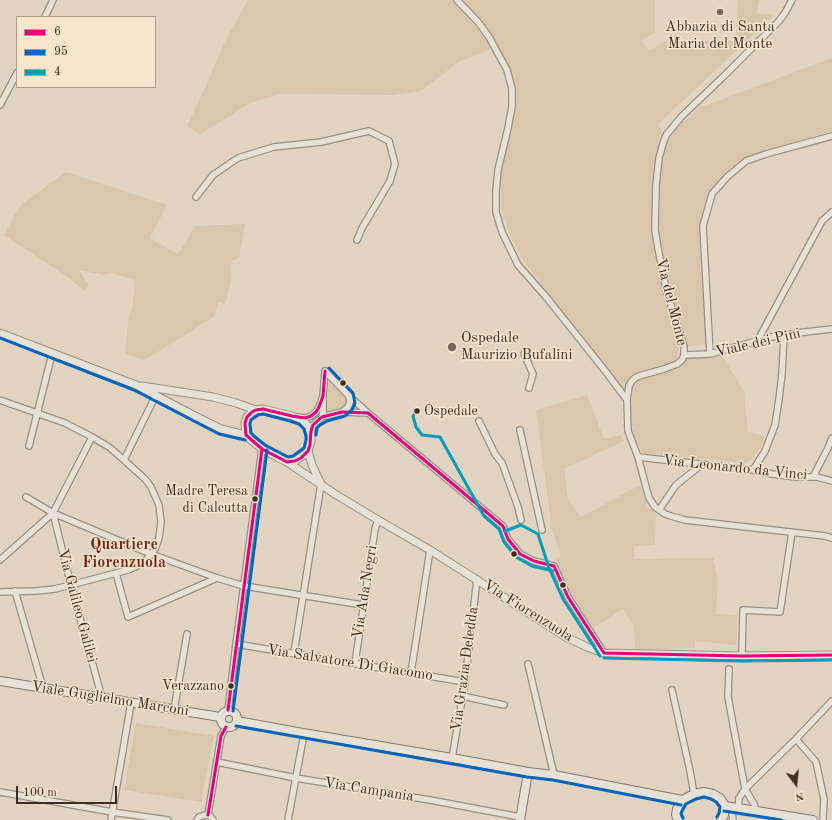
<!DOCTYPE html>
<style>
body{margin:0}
#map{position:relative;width:832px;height:820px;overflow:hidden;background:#e2d4c0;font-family:"Old Standard TT",serif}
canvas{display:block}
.legend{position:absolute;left:16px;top:16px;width:140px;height:72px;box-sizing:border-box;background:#f5e6cd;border:1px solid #ad9c89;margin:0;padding:5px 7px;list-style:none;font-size:12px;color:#402c22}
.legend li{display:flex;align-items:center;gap:8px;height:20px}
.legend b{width:20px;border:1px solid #ad9c89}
.north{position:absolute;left:776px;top:764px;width:40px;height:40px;-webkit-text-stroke:3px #f5e6cd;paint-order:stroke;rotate:164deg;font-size:11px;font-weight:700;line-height:16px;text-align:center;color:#402c22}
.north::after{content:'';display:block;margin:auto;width:14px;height:18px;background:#402c22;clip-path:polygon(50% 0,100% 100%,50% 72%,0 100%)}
.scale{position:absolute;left:16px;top:786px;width:101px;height:18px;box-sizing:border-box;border:2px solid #402c22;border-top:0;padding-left:5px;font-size:12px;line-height:14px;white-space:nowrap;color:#402c22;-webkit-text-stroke:3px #f5e6cd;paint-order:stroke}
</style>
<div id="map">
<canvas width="832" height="820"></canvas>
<ul class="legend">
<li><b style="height:5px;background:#e5007d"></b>6</li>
<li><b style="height:5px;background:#0065bd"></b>95</li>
<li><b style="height:5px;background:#069cbd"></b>4</li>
</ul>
<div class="north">N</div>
<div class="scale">100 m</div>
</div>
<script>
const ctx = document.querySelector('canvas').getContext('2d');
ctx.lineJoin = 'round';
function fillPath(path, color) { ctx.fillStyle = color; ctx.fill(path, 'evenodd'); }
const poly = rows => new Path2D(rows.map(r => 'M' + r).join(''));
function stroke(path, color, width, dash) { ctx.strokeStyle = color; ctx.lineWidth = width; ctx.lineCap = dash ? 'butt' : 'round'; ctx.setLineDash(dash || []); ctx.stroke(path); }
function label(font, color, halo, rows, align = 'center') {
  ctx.font = font + ' "Old Standard TT",serif'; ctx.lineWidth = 3; ctx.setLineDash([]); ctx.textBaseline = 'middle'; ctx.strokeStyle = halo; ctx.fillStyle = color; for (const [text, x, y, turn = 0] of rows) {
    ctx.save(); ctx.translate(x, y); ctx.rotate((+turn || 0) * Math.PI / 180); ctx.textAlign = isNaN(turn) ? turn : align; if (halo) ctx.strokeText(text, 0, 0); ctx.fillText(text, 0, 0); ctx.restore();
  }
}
const green = poly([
 [248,0,452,0,475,25,491,47,485,52,460,61,421,91,393,95,282,94,252,102,200,134,187,126,204,90,226,39],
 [460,0,655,0,655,32,641,41,649,51,666,41,736,41,738,0,759,0,757,13,775,15,658,124,663,132,671,134,699,108,832,58,832,131,747,157,732,166,718,180,707,196,701,227,707,344,679,347,677,358,711,357,721,354,744,391,748,432,765,436,759,451,746,463,643,453,635,442,633,432,631,412,632,395,625,393,523,260,510,234,501,207,501,176,514,113,516,93,511,73,500,51,484,27],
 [66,172,167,205,150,238,178,255,195,226,245,224,239,258,232,261,230,268,232,276,225,305,218,302,215,316,148,358,143,360,125,353,129,314,132,310,135,280,111,273,104,275,79,270,89,285,85,291,66,276,4,235,14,216,23,203],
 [329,382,342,394,348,402,345,407,328,411,326,410],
 [587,395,604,439,621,435,624,441,564,469,568,499,581,517,640,485,648,508,656,514,655,545,634,546,634,559,713,558,718,581,716,614,737,615,736,645,695,641,695,648,635,650,634,626,623,609,593,628,567,586,555,559,561,557,552,529,536,410],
 [136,723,214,736,201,802,124,790]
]);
const minor = poly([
 [457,0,478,22,489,37,507,70,512,89,512,106,508,128,498,170,496,191,496,212,502,232,518,265,547,298,606,372,627,400],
 [792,0,785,13,779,21,724,76,682,116,667,134,664,140,659,158,656,185,655,230,658,248,666,289,684,347,684,355,682,360,677,364,664,369,639,376,635,378,631,382,629,386,627,400,628,431,638,457,649,498,655,507,665,514,671,516,685,520,825,536,832,538],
 [45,17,53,0],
 [0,105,17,73],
 [196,197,213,175,238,158,274,147,321,142,369,131,389,141,395,164,390,181,362,228,357,240],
 [758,340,822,221,832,212],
 [524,354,533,374,529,388],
 [710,354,703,226,712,194,727,177,746,161,766,154,832,136],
 [684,355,710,354,771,337,805,332,832,329],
 [325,371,349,396,368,413,503,526,508,539,520,554,534,561,554,566,568,597,604,653],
 [0,400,65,423,92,437,109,447,124,460,146,480,151,487,159,505,161,522,159,538,155,549,147,559,141,564,128,570,55,589,36,591,0,592],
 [342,412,348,407,350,402,349,396],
 [298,417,305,418,311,416,316,412,319,407,323,396,325,371],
 [322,417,323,414,323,400],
 [479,421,495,454,502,463,518,507,521,520],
 [520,430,542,530],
 [311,434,311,431,313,425,322,417,325,416,342,412,367,413],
 [29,446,52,354],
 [638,457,753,470,772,474,797,477,817,477,832,481],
 [124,460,156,395],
 [753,470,765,451,775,425,779,399,782,374,784,335],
 [813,477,828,448,832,438],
 [26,497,53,513,151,554,217,578,244,586,363,605],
 [659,510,676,485,701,465],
 [53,513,71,585,102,698],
 [0,560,53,513,92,437],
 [116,573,128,617,217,578],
 [15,591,43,688],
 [236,644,465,682],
 [294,653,321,484],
 [742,656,743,610,780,612,792,532],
 [355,663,375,529,378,520],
 [528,664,554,775],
 [729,669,728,697,745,789,754,804,756,811],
 [411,673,430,550],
 [672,690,690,771,694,794],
 [462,696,504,705],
 [174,710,187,634],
 [228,710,236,644,262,449],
 [796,739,816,762,824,799,823,820],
 [452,758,465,682,477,579],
 [217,762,296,778,430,800,520,817],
 [0,792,112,812,168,820],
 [731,807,733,820],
 [738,808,739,798,745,789,796,739,832,701],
 [208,815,221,736,226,727],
 [111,820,131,703],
 [197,820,199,817,205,815,210,816,213,820],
 [288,820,304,734]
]);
const tertiary = poly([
 [0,333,136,385,197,417,221,429,246,435],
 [142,386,213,397,236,403,256,410],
 [263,409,292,416,302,420,308,426,311,435,311,441,308,451,304,455,295,461,287,462,281,459,262,449,251,440,246,435,245,423,247,417,252,412,256,410,263,409],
 [308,451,312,465,320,482],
 [287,462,335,494,378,520,430,550,566,637,587,647,604,653,742,656,832,655]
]);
const secondary = poly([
 [0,681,220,717],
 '221 719a8 8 0 1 1 16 0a8 8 0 1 1-16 0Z',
 [237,721,297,732,452,758,528,772,554,775,682,800],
 [725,806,813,820],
 [520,820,528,772],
 [678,820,676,815,677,809,682,800,694,794,704,792,713,794,720,798,724,804,725,806,724,815,721,820]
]);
const bus1 = poly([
 [325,371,323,396,319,407,316,412,311,416,305,418,292,416,263,409,256,410,252,412,247,417,245,423,246,435,262,449,287,462,295,461,301,458,308,451,310,445,311,431,313,425,322,417,342,412,368,413,503,526,508,539,520,554,534,561,554,566],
 [554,566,568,597,604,653],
 [604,653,742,656,832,655],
 [228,710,262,449],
 [208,815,221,736,226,727]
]);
const bus2 = poly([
 [0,338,134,390,219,434,245,440],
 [263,414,290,421,299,424,304,429,306,436,306,440,304,448,293,456,288,457,265,445,254,436,251,433,250,424,251,420,258,415,263,414],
 [316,435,317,428,320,425,327,421,345,416,352,410,355,403,353,393,329,368],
 [233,711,267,450],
 [236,726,527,777,553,780,681,805],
 [724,811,781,820],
 [683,818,681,814,682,811,686,804,696,799,704,797,711,799,716,802,720,807,719,813,717,817]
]);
const bus3 = poly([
 [418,409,413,416,416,427,422,435,440,437,484,516,499,529,504,542,516,557,532,566,553,571],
 [505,531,521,525,538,534,549,568,563,599,600,656],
 [604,658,742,661,832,660]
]);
const markers = [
 [720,12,4,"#796759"],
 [452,347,5,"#796759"],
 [343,383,3.5,"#402c22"],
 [417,411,3.5,"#402c22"],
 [255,499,3.5,"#402c22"],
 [514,554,3.5,"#402c22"],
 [563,585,3.5,"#402c22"],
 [231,686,3.5,"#402c22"]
];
const busNames = [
 ["Ospedale",424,411,"left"],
 ["Madre Teresa",248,491],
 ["di Calcutta",248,508],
 ["Verazzano",224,686]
];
const poiNames = [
 ["Abbazia di Santa",720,27],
 ["Maria del Monte",720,44],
 ["Ospedale",461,338,"left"],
 ["Maurizio Bufalini",461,355,"left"]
];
const streetNames = [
 ["Via del Monte",671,302,76],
 ["Viale dei Pini",758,343,-13],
 ["Via Leonardo da Vinci",735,468,6],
 ["Via Ada Negri",365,592,-81],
 ["Via Galileo Galilei",77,606,75],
 ["Via Fiorenzuola",528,611,32],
 ["Via Salvatore Di Giacomo",350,663,9],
 ["Via Grazia Deledda",465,669,-82],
 ["Viale Guglielmo Marconi",110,699,9],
 ["Via Campania",369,790,9]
];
const neighbourhoodNames = [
 ["Quartiere",124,545],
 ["Fiorenzuola",124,563]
];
fillPath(green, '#d9c6ab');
stroke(minor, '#9a9084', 8);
stroke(tertiary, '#9a9084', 9);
stroke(secondary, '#83796f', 10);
stroke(minor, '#e7e1d6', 5.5);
stroke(tertiary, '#e7e1d6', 7);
stroke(secondary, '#e7e1d6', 8);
stroke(bus1, '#e5007d', 3);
stroke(bus2, '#0065bd', 3);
stroke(bus3, '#069cbd', 3);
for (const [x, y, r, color] of markers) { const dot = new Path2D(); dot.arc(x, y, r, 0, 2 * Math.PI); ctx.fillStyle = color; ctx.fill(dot); stroke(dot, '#f5e6cd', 1.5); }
label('14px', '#402c22', '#f5e6cd', busNames, 'right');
label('15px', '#402c22', '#f5e6cd', poiNames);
label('15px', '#402c22', '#f5e6cd', streetNames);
label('bold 16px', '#7a1f14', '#f5e6cd', neighbourhoodNames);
</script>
